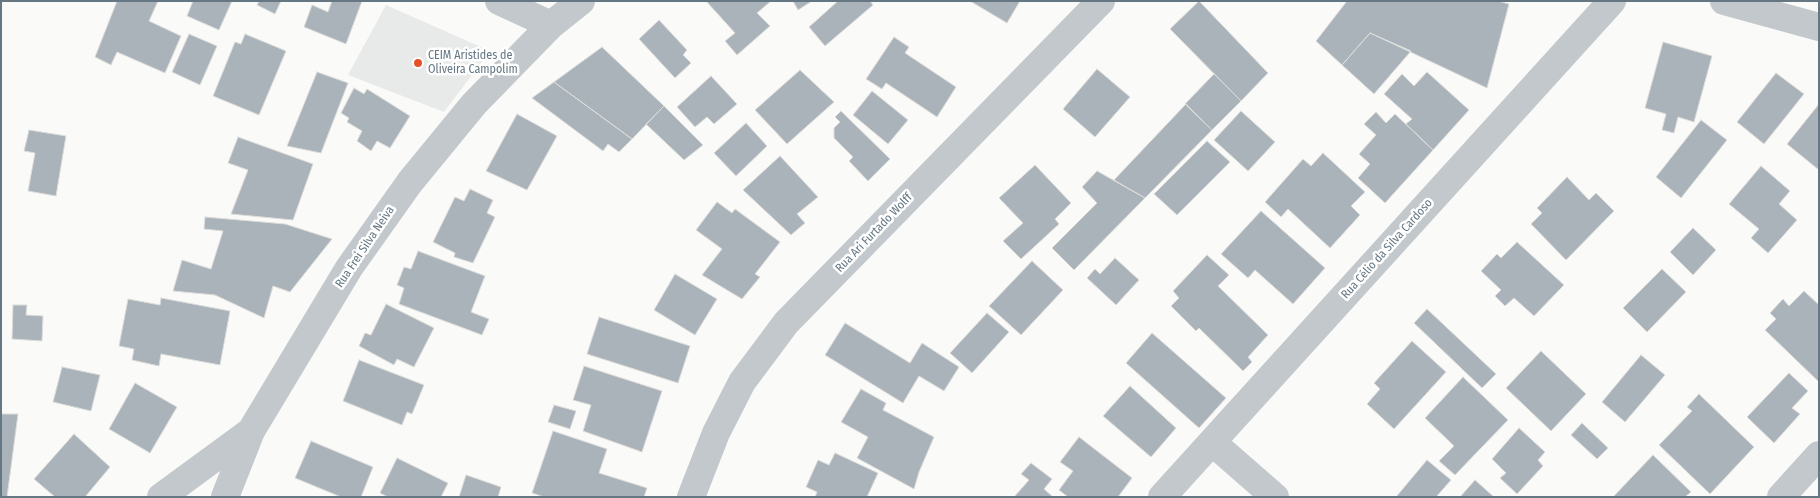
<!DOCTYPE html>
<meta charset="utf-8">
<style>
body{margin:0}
#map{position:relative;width:1820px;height:498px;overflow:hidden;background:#fafaf8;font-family:"Fira Sans Condensed",sans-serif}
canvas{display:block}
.frame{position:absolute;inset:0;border:2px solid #647783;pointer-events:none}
</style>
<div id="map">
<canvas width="1820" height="498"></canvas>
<div class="frame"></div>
</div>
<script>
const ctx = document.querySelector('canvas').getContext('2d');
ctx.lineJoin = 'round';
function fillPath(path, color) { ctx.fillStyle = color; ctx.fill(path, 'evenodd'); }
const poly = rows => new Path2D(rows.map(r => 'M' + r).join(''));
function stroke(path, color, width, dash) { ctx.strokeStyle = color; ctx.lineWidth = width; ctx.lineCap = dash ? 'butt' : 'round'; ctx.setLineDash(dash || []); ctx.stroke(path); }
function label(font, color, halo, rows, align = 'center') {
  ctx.font = font + ' "Fira Sans Condensed",sans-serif'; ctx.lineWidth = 5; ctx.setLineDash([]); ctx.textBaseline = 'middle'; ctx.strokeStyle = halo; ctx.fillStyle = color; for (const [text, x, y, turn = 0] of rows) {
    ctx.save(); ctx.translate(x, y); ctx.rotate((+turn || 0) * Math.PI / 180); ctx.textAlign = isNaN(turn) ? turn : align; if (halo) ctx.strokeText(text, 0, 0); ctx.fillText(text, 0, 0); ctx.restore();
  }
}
const built = poly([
 [386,5,490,51,444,112,348,75]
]);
const building = poly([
 [117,1,158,1,149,21,181,36,165,73,117,52,111,65,95,57,117,1],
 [193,1,232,1,219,30,187,16,193,1],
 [259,1,281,1,275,14,257,5,259,1],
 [332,1,362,1,346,44,304,27,312,5,328,12,332,1],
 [706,1,771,1,757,13,770,26,737,55,725,41,735,33,706,1],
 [793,1,812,1,798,10,793,1],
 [838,1,870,1,873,5,825,46,809,27,838,1],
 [970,1,1020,1,1007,23,970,1],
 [1199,1,1268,73,1241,101,1170,29,1199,1],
 [1347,1,1498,1,1509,4,1487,88,1370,33,1342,65,1316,41,1347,1],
 [659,20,687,50,683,55,691,63,675,78,639,39,659,20],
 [1370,33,1411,51,1374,94,1342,65,1370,33],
 [189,34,217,46,200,85,172,72,189,34],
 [245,34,286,51,259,115,213,96,235,42,241,44,245,34],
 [894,37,909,47,905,53,956,87,937,117,886,83,882,89,866,79,894,37],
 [1663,42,1712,56,1694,122,1678,117,1674,133,1662,130,1666,114,1645,108,1663,42],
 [602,47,664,106,632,139,554,82,602,47],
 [1097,69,1130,97,1095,137,1063,109,1097,69],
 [800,70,834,102,787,144,755,110,800,70],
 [317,72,348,83,321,153,287,146,317,72],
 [1427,72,1469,110,1433,150,1406,124,1412,119,1384,94,1402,74,1414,86,1427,72],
 [1776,73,1804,94,1764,144,1737,122,1776,73],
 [1214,74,1241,101,1212,130,1185,104,1214,74],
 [711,76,737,104,714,124,707,117,695,127,677,107,711,76],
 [554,82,632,139,619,152,608,144,603,151,532,98,554,82],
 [354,88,364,94,367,89,410,116,390,148,377,141,371,151,357,141,362,131,347,122,349,118,341,113,354,88],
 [872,91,908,120,888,144,853,115,872,91],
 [1186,104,1212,130,1145,198,1114,180,1186,104],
 [1819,104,1819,170,1787,144,1819,104],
 [664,106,703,145,684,160,646,124,664,106],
 [841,111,890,159,868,181,849,161,853,157,834,138,834,128,840,122,835,117,841,111],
 [1241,111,1275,142,1248,171,1214,140,1241,111],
 [1376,112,1386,123,1395,114,1433,150,1385,203,1358,178,1370,164,1359,154,1376,135,1364,124,1376,112],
 [517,114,557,136,527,190,486,171,517,114],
 [1701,120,1727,140,1681,198,1656,177,1701,120],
 [746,123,767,146,736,176,714,153,746,123],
 [29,130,66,136,56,196,28,191,35,153,24,151,29,130],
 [238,137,313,164,293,220,231,214,248,170,228,163,238,137],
 [1207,141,1230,162,1177,215,1154,194,1207,141],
 [1323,153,1365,192,1351,206,1360,215,1330,248,1288,209,1281,217,1265,202,1303,159,1311,166,1323,153],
 [780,156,818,197,797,214,805,223,791,235,743,190,780,156],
 [1035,165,1071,203,1055,219,1059,224,1021,259,1003,241,1023,223,999,198,1035,165],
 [1761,166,1790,191,1779,204,1797,220,1768,253,1751,238,1759,229,1729,204,1761,166],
 [1097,171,1145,198,1074,270,1052,248,1097,203,1082,187,1097,171],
 [1567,177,1589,200,1596,193,1614,211,1566,260,1531,224,1542,213,1537,208,1567,177],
 [470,189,493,200,487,213,495,217,473,263,454,257,455,253,433,242,455,197,464,201,470,189],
 [717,202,732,213,735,209,780,242,755,274,760,277,742,299,702,275,722,249,696,230,717,202],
 [1261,211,1325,268,1293,304,1255,270,1248,278,1221,254,1261,211],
 [205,217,285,224,332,239,290,292,273,286,264,318,215,295,173,291,182,260,211,269,223,231,204,229,205,217],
 [1693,228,1716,250,1693,275,1670,252,1693,228],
 [1517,242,1564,285,1534,316,1514,298,1505,306,1495,296,1501,290,1481,271,1497,254,1501,258,1517,242],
 [418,251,485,276,471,312,489,319,482,335,399,304,404,288,397,285,404,267,411,269,418,251],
 [1207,255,1229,275,1218,286,1268,335,1248,357,1252,362,1243,371,1199,328,1196,331,1171,306,1179,298,1173,291,1207,255],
 [1115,258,1139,280,1116,305,1087,278,1095,269,1100,274,1115,258],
 [1032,261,1063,290,1021,335,989,306,1032,261],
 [1662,269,1686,292,1647,332,1623,308,1662,269],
 [675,274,717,299,695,335,654,310,675,274],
 [1804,291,1819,305,1819,382,1765,330,1776,319,1770,313,1783,299,1789,306,1804,291],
 [161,298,230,311,220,365,161,354,159,366,132,360,134,349,119,346,128,299,160,305,161,298],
 [386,304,434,328,414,367,397,359,394,365,359,346,365,333,371,335,386,304],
 [13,305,27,305,26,315,43,316,42,341,12,339,13,305],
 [1427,309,1496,374,1482,388,1414,323,1427,309],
 [987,313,1009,332,972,373,950,353,987,313],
 [599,317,690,346,678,383,587,354,599,317],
 [845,323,910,363,922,343,959,367,944,391,919,376,903,403,825,355,845,323],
 [1152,333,1226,398,1199,428,1126,363,1152,333],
 [1412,341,1446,372,1394,429,1367,404,1380,389,1374,383,1412,341],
 [1541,351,1586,394,1551,431,1506,388,1541,351],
 [1641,355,1665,375,1625,422,1602,402,1641,355],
 [359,360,424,385,412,414,407,412,402,425,343,401,359,360],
 [584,366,662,391,642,452,583,431,591,405,573,400,584,366],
 [62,367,100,375,91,411,53,402,62,367],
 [1789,373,1808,391,1792,408,1800,414,1774,443,1747,417,1789,373],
 [1463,377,1508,420,1455,475,1439,461,1454,446,1425,418,1463,377],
 [135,383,177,407,150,453,109,429,135,383],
 [1130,386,1176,428,1151,457,1103,416,1130,386],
 [861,389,886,403,883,410,934,437,919,472,914,489,857,458,868,437,841,422,861,389],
 [1699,394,1754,447,1710,494,1659,445,1692,411,1687,407,1699,394],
 [554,405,576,411,570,429,548,422,554,405],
 [1,414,18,414,7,497,1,497,1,414],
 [1582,423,1608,448,1597,459,1571,435,1582,423],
 [1519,428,1545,452,1538,460,1543,466,1517,494,1500,478,1506,473,1492,459,1519,428],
 [553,431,607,449,599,473,647,488,644,497,544,497,532,493,553,431],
 [74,434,110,467,85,497,55,497,34,479,74,434],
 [1079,437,1132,478,1118,497,1068,497,1059,490,1073,471,1060,462,1079,437],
 [311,441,373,467,361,497,341,497,295,478,311,441],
 [835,453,878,473,867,497,815,497,817,492,806,487,818,460,829,465,835,453],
 [1653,455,1691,492,1685,497,1613,497,1653,455],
 [397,458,448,483,441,497,388,497,380,493,397,458],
 [1427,460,1451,480,1436,497,1396,497,1427,460],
 [1031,463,1052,479,1044,489,1053,497,1014,497,1029,480,1021,474,1031,463],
 [466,475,501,487,498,497,459,497,466,475],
 [1475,480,1494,497,1460,497,1475,480]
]);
const street = poly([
 [499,1,551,25],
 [1724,1,1819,27],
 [1212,442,1275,497],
 [161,497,251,431,349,268,410,182,474,104,551,25,581,1],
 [225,497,251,431],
 [691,497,716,433,742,382,786,323,1101,1],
 [1162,497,1612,1],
 [1781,497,1819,455]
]);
const markers = [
 [418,63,5,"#e7512a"]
];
const poiNames = [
 ["CEIM Aristides de",428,56],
 ["Oliveira Campolim",428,70]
];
const streetNames = [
 ["Rua Ari Furtado Wolff",874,233,-46],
 ["Rua Frei Silva Neiva",365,247,-56],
 ["Rua Célio da Silva Cardoso",1387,249,-48]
];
fillPath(built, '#e8e9e9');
fillPath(building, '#aab3b9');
stroke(building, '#dcdcda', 1);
stroke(street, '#c3c8cc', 28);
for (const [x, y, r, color] of markers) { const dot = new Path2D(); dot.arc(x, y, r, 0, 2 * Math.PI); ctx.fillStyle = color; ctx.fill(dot); stroke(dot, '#fff', 2); }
label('12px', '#647783', '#fff', poiNames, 'left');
label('12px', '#647783', '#fff', streetNames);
</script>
